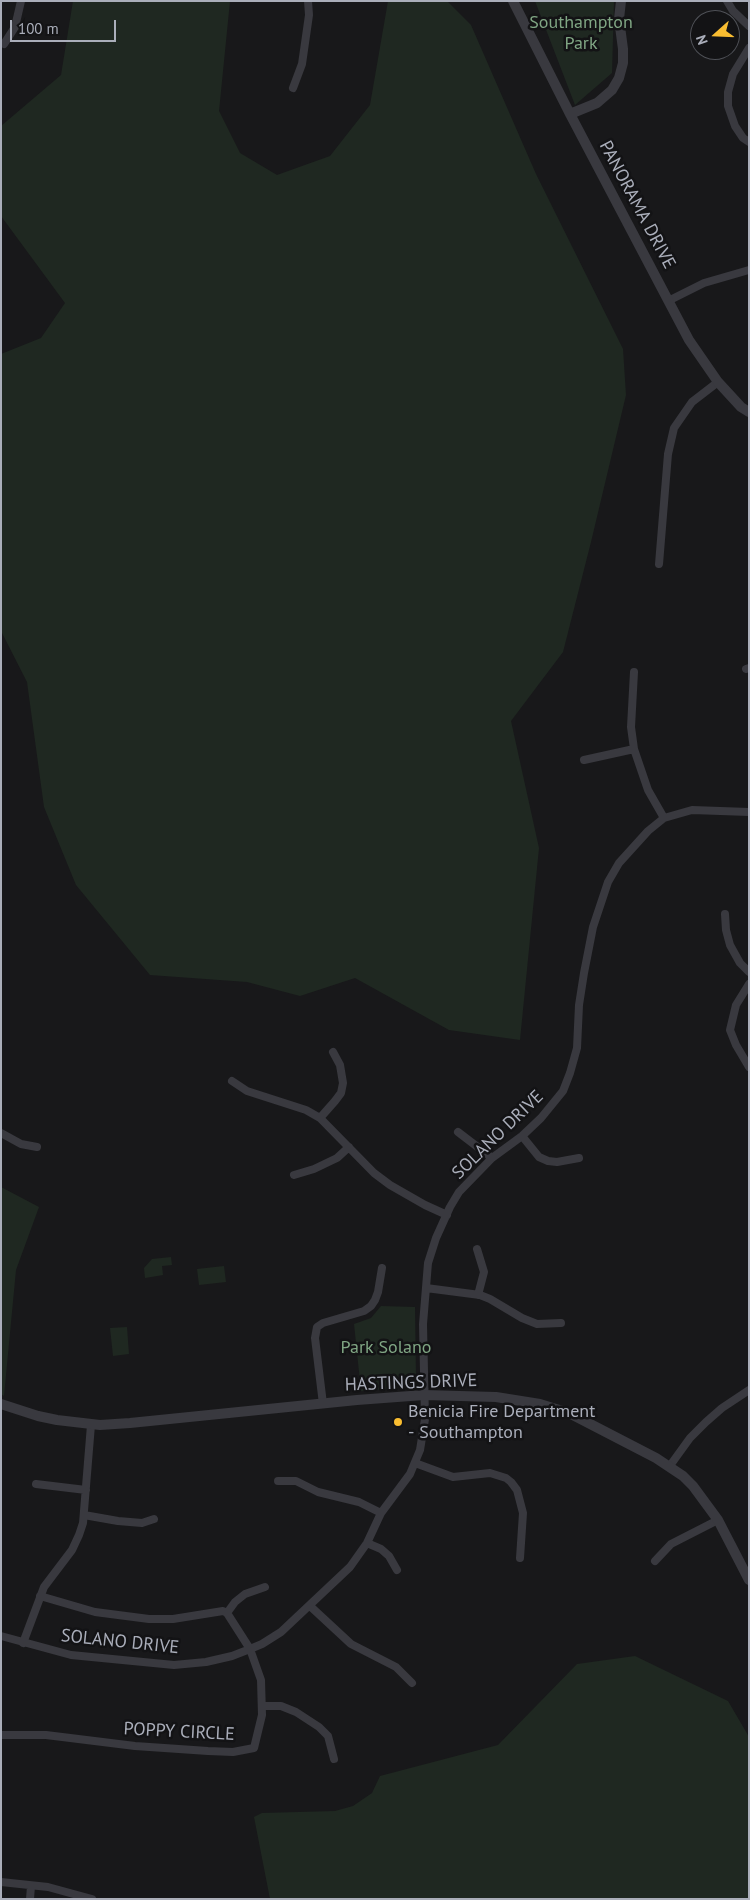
<!DOCTYPE html>
<style>
body{margin:0}
#map{position:relative;width:750px;height:1900px;overflow:hidden;background:#18181a;font-family:"PT Sans",sans-serif}
canvas{display:block}
.frame{position:absolute;inset:0;border:2px solid #aaaeba;pointer-events:none}
.north{position:absolute;left:690px;top:10px;width:50px;height:50px;box-sizing:border-box;background:#131315;border:1px solid #4f5157;border-radius:50%;rotate:250deg;font-size:14px;font-weight:700;line-height:20px;text-align:center;color:#aaaeba}
.north::after{content:'';display:block;margin:auto;width:18px;height:22px;background:#f9bd31;clip-path:polygon(50% 0,100% 100%,50% 72%,0 100%)}
.scale{position:absolute;left:10px;top:20px;width:106px;height:22px;box-sizing:border-box;border:2px solid #aaaeba;border-top:0;padding-left:6px;font-size:15px;line-height:18px;white-space:nowrap;color:#aaaeba;-webkit-text-stroke:4px #131315;paint-order:stroke}
</style>
<div id="map">
<canvas width="750" height="1900"></canvas>
<div class="frame"></div>
<div class="north">N</div>
<div class="scale">100 m</div>
</div>
<script>
const ctx = document.querySelector('canvas').getContext('2d');
ctx.lineJoin = 'round';
function fillPath(path, color) { ctx.fillStyle = color; ctx.fill(path, 'evenodd'); }
const poly = rows => new Path2D(rows.map(r => 'M' + r).join(''));
function stroke(path, color, width, dash) { ctx.strokeStyle = color; ctx.lineWidth = width; ctx.lineCap = dash ? 'butt' : 'round'; ctx.setLineDash(dash || []); ctx.stroke(path); }
function label(font, color, halo, rows, align = 'center') {
  ctx.font = font + ' "PT Sans",sans-serif'; ctx.lineWidth = 5; ctx.setLineDash([]); ctx.textBaseline = 'middle'; ctx.strokeStyle = halo; ctx.fillStyle = color; for (const [text, x, y, turn = 0] of rows) {
    ctx.save(); ctx.translate(x, y); ctx.rotate((+turn || 0) * Math.PI / 180); ctx.textAlign = isNaN(turn) ? turn : align; if (halo) ctx.strokeText(text, 0, 0); ctx.fillText(text, 0, 0); ctx.restore();
  }
}
const green = poly([
 [73,1,230,1,219,111,240,153,277,175,330,156,370,105,388,1,447,1,471,25,536,174,623,349,626,395,591,542,563,652,511,721,539,848,520,1040,449,1030,355,978,300,996,247,982,150,975,76,885,44,807,27,682,1,631,1,354,41,338,65,303,1,216,1,126,61,75],
 [535,1,614,1,612,73,575,105],
 [1,1187,39,1207,16,1270,4,1396,1,1394],
 [171,1257,172,1265,162,1266,163,1275,145,1278,144,1268,152,1259],
 [224,1266,226,1282,199,1285,197,1269],
 [381,1306,415,1307,416,1379,411,1387,361,1391,354,1324,371,1318],
 [127,1327,129,1354,113,1356,110,1328],
 [635,1656,728,1701,749,1737,749,1899,270,1899,254,1817,262,1813,335,1811,353,1806,372,1793,380,1776,498,1745,577,1664]
]);
const minor = poly([
 [727,1,733,11,749,26],
 [4,44,15,27,21,1],
 [749,48,733,74,728,92,728,106,735,126,743,138,749,142],
 [293,88,302,64,309,15,308,1],
 [668,301,704,283,749,270],
 [659,564,668,454,674,428,692,402,718,382],
 [746,669,749,668],
 [634,672,631,727,634,749,648,790,664,818],
 [584,760,634,749],
 [725,914,726,930,730,945,740,963,749,972],
 [749,984,736,1005,730,1030,736,1045,749,1067],
 [232,1081,247,1091,306,1110,320,1118,374,1173,390,1185,425,1205,447,1215],
 [320,1118,335,1101,341,1093,343,1083,340,1065,333,1052],
 [458,1132,492,1158],
 [1,1133,21,1144,37,1147],
 [522,1136,539,1157,548,1161,557,1162,579,1158],
 [294,1175,314,1169,337,1158,349,1147],
 [477,1249,484,1272,478,1295],
 [426,1288,480,1295,490,1299,522,1318,537,1324,561,1323],
 [323,1404,315,1338,317,1327,323,1323,364,1311,371,1306,375,1300,378,1292,382,1268],
 [415,1463,453,1477,490,1473,506,1478,511,1482,517,1490,523,1513,520,1558],
 [669,1467,690,1438,706,1422,722,1408,749,1390],
 [278,1481,296,1481,318,1492,359,1502,381,1513],
 [36,1484,86,1490],
 [84,1515,118,1521,142,1523,154,1519],
 [367,1543,381,1549,389,1556,397,1570],
 [655,1561,671,1544,718,1520],
 [310,1606,351,1644,396,1667,412,1683],
 [227,1613,235,1602,245,1594,265,1587],
 [1,1636,71,1655,174,1665,206,1662,232,1656,250,1649,262,1644,281,1632,350,1567,367,1543,381,1513,410,1474,420,1450,425,1419,423,1324,428,1263,436,1238,450,1207,459,1192,492,1158,522,1136,541,1118,563,1091,570,1073,577,1048,579,1005,584,973,593,927,608,882,619,863,648,831,664,818,692,810,749,812],
 [23,1643,44,1587,72,1550,79,1535,83,1523,91,1425],
 [262,1706,281,1706,296,1712,319,1727,328,1736,334,1759],
 [1,1735,46,1735,135,1746,208,1751,233,1752,254,1748,262,1715,261,1680,250,1649,227,1613,223,1611,173,1619,149,1619,95,1612,40,1596],
 [1,1882,48,1887,92,1899],
 [30,1899,31,1886]
]);
const tertiary = poly([
 [513,1,570,114,689,340,718,382,741,407,749,412],
 [570,114,597,103,612,90,619,78,623,63,623,49,619,19,621,1],
 [1,1404,38,1416,57,1420,100,1425,130,1423,357,1400,424,1395,496,1397,540,1404,569,1413,656,1458,683,1476,693,1486,718,1520,749,1580]
]);
const markers = [
 [398,1422,5,"#f9bd31"]
];
const parkNames = [
 ["Southampton",581,23],
 ["Park",581,44],
 ["Park Solano",386,1348]
];
const streetNames = [
 ["PANORAMA DRIVE",637,205,62],
 ["SOLANO DRIVE",498,1135,-44],
 ["HASTINGS DRIVE",411,1383,-2],
 ["SOLANO DRIVE",120,1642,6],
 ["POPPY CIRCLE",179,1732,3]
];
const poiNames = [
 ["Benicia Fire Department",408,1412],
 ["- Southampton",408,1433]
];
fillPath(green, '#1f2821');
stroke(minor, '#39393f', 8);
stroke(tertiary, '#39393f', 10);
for (const [x, y, r, color] of markers) { const dot = new Path2D(); dot.arc(x, y, r, 0, 2 * Math.PI); ctx.fillStyle = color; ctx.fill(dot); stroke(dot, '#131315', 2); }
label('18px', '#80a684', '#131315', parkNames);
label('18px', '#aaaeba', '#131315', streetNames);
label('18px', '#aaaeba', '#131315', poiNames, 'left');
</script>
